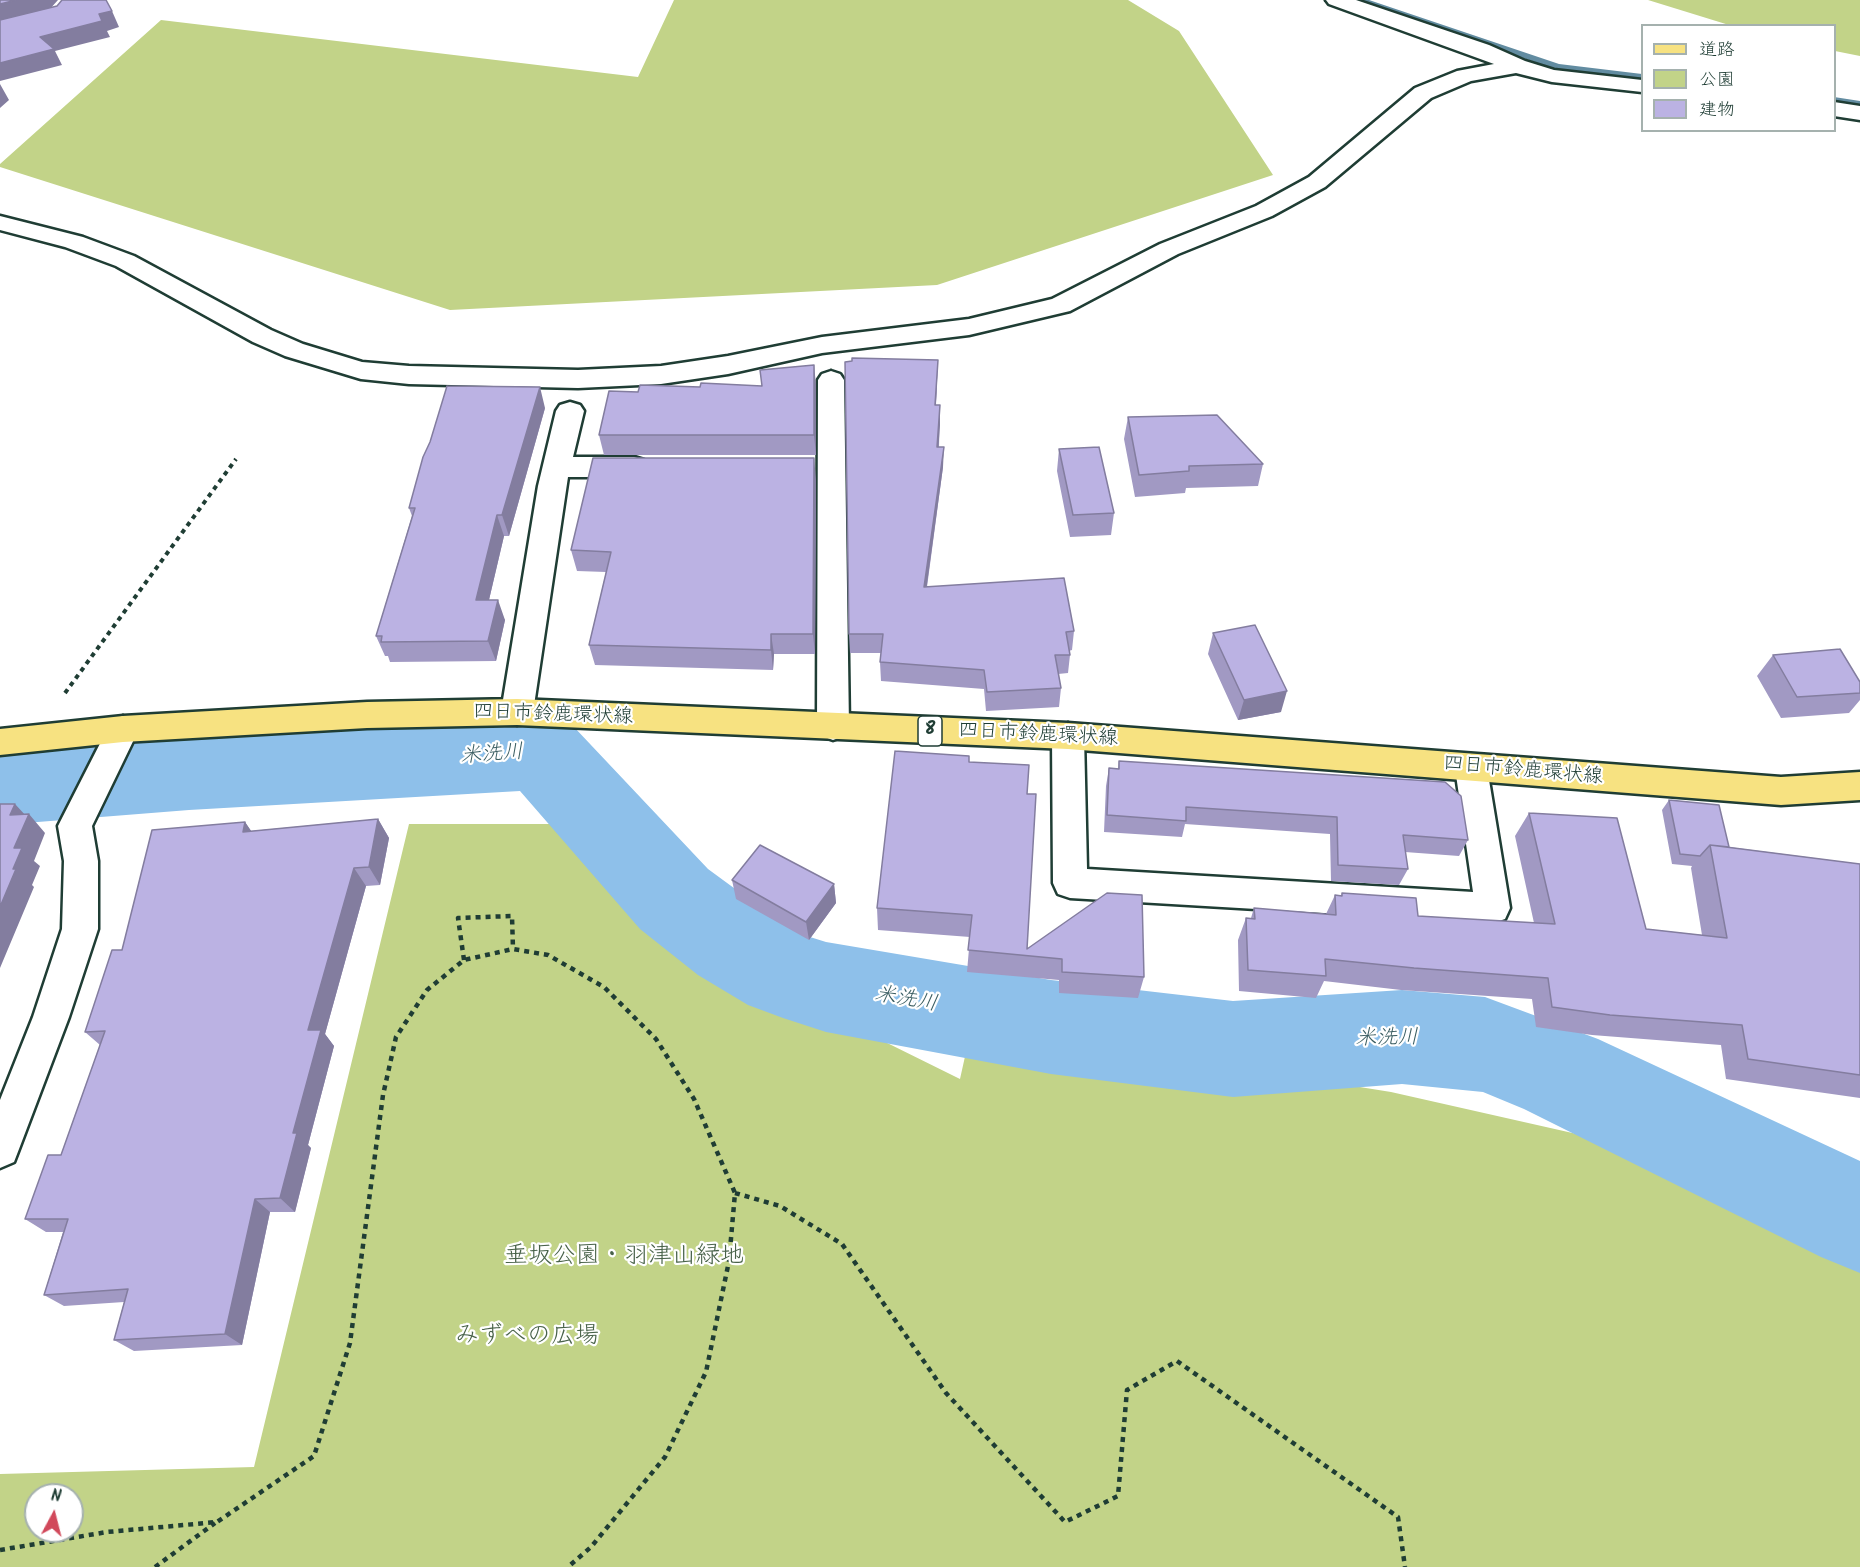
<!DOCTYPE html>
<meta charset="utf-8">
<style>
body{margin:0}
#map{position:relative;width:1860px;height:1567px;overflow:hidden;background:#fff;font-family:Kalam,"Klee One",sans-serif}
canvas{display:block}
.legend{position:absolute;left:1641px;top:24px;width:195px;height:108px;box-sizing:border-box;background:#fff;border:2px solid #a5b1ae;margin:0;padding:8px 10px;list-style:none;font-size:18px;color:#1f3d34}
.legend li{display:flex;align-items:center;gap:12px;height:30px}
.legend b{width:30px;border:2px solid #a5b1ae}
.north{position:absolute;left:24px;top:1483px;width:60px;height:60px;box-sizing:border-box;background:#fff;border:2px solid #a5b1ae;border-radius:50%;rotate:7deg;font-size:16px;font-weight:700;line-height:24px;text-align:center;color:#1f3d34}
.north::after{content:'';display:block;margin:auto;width:21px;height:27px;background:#d1495b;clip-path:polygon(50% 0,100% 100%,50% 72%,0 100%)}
</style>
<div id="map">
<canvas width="1860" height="1567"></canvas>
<ul class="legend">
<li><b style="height:8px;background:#f7e281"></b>道路</li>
<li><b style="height:16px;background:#c2d388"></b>公園</li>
<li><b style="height:16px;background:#bbb2e3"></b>建物</li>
</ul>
<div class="north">N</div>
</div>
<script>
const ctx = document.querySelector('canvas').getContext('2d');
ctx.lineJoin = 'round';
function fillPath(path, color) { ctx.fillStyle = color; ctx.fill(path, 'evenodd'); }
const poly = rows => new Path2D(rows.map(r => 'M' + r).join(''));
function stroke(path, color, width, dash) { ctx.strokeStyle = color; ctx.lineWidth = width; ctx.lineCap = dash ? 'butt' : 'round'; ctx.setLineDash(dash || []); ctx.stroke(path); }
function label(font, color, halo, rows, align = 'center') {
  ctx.font = font + ' Kalam,"Klee One",sans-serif'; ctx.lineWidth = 4.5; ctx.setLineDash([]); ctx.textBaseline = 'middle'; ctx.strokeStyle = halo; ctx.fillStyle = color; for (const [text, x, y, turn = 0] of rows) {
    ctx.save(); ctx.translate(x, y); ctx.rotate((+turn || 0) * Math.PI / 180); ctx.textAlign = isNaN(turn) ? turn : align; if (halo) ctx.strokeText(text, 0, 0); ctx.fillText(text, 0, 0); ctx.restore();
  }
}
const green = poly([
 [674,0,1128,0,1179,31,1273,175,937,285,450,310,0,167,0,164,161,20,638,77],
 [1648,0,1860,0,1860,56,1835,51,1834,26,1729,25],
 [409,824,558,824,778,989,960,1079,972,1025,1391,1092,1838,1193,1847,1260,1860,1267,1860,1567,0,1567,0,1474,254,1467],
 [36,1495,72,1495,72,1531,36,1531]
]);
const stream = poly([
 [1355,0,1369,0,1559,64,1642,74,1642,80,1555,69,1355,0],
 [1834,97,1860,101,1860,107,1834,103,1834,97]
]);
const river = poly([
 [542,717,574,727,708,869,768,913,810,937,826,942,1051,980,1233,1001,1402,990,1485,997,1598,1039,1860,1161,1860,1273,1821,1257,1524,1109,1483,1092,1402,1084,1233,1097,1051,1074,826,1032,783,1018,748,1005,698,975,640,929,520,791,189,810,0,825,0,749,189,736,542,717]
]);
const pathFar1 = poly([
 [65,693,236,459]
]);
const path = poly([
 [464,960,458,918,512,916,513,949],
 [735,1193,780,1206,842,1244,946,1393,1065,1522,1118,1496,1127,1390,1177,1361,1398,1517,1405,1567],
 [0,1550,107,1532,217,1522,314,1456,350,1343,383,1095,396,1037,427,990,464,960,513,949,548,955,604,987,656,1039,694,1099,735,1193,729,1261,706,1372,665,1457,591,1547,568,1567],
 [155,1567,215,1523]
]);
const minor = poly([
 [1326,0,1356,0,1489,45,1525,61,1554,70,1642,80,1642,92,1552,82,1516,73,1471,81,1431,98,1325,187,1272,216,1178,254,1070,311,969,335,822,353,728,374,661,384,578,388,409,384,361,379,285,356,253,342,116,266,65,247,0,230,0,216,83,237,134,256,271,330,303,344,362,362,409,366,578,370,661,366,728,356,822,337,969,319,1052,299,1160,244,1256,206,1309,177,1415,88,1457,71,1494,64,1329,4,1326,0],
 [1834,102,1860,106,1860,120,1834,116,1834,102],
 [831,371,840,374,844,380,849,727,844,736,833,740,822,736,817,727,818,380,822,374,831,371],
 [570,402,580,405,584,411,573,457,634,457,644,460,648,467,644,474,634,477,568,477,533,712,528,721,517,725,506,721,501,712,538,486,556,411,560,405,570,402],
 [123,716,134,720,139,729,92,826,98,861,98,929,69,1017,19,1149,14,1162,0,1168,0,1100,33,1017,62,929,64,861,58,826,112,720,123,716],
 [1068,723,1079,727,1084,736,1087,869,1473,892,1455,768,1459,759,1471,755,1483,759,1487,768,1510,908,1505,919,1493,923,1070,898,1058,894,1053,883,1052,736,1057,727,1068,723]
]);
const primary = poly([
 [517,699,1068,723,1781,777,1860,772,1860,800,1781,805,1068,749,517,725,367,728,123,742,0,755,0,729,123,716,367,702,517,699]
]);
const wall = poly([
 [938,360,936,405,940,405,939,447,943,467,927,587,1074,631,1072,650,1069,651,1070,655,1068,673,1058,674,1061,688,1059,707,986,711,984,689,881,681,880,662,881,653,850,653,849,634],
 [816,385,816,455,604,455,599,435,638,392,700,387],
 [545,408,509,536,504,536,489,600,505,620,496,661,390,662,388,656,385,656,376,636,412,516,409,508],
 [1128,417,1263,464,1258,486,1186,488,1185,493,1135,497,1124,439],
 [1059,449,1114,513,1111,535,1070,537,1057,471],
 [816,479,815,654,774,654,773,670,595,665,589,645,606,572,577,571,571,550],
 [1213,633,1281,712,1238,720,1208,654],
 [1773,655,1860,682,1860,700,1849,713,1781,718,1757,676],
 [1119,761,1468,840,1459,856,1405,852,1408,869,1399,885,1331,881,1330,834,1185,824,1182,837,1104,832,1106,786,1109,768,1118,769],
 [969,762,1027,794,1027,949,1144,977,1138,998,1059,993,1059,980,967,972,970,937,878,930,877,908],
 [1669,800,1729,847,1860,864,1860,1098,1726,1079,1721,1045,1592,1035,1536,1027,1532,999,1401,990,1324,981,1316,998,1239,991,1238,940,1246,918,1251,918,1254,908,1326,914,1335,895,1341,896,1342,893,1418,916,1534,923,1515,836,1529,813,1646,929,1702,935,1691,868,1692,866,1672,864,1662,810],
 [378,819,389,838,380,885,366,886,325,1034,334,1046,308,1145,311,1148,295,1212,270,1212,242,1345,134,1351,114,1340,124,1302,64,1306,44,1295,63,1232,46,1232,25,1219,61,1155,100,1045,85,1032,122,950,245,822,251,831],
 [732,880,834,884,836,903,809,940,736,899]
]);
const shadedWall = poly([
 [16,0,58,0,49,10,0,23,0,4],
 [112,11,119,27,107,31,110,37,55,51,62,65,0,81,0,63,40,37,99,14],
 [0,84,9,100,0,108],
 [938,360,937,380,935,425,935,405],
 [814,365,816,385,816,455,814,435],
 [540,387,545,408,509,536,502,515],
 [940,405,940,425,937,467,937,447],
 [944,447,943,467,924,606,924,587],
 [814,458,816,479,815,654,813,634],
 [497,515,504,536,484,621,476,600],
 [498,600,505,620,496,661,488,641],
 [771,634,774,654,773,670,771,650],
 [1287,691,1281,712,1238,720,1244,700],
 [15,804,27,817,29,814,45,833,34,861,40,866,32,885,34,887,0,968,0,907,14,848,10,815],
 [378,819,389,838,380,885,369,867],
 [245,822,258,841,243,832],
 [354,868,366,886,325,1034,334,1046,308,1145,311,1148,295,1212,280,1198,293,1133,308,1030],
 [834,884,836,903,809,940,806,922],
 [255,1199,270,1212,242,1345,225,1334]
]);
const building = poly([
 [0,0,16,0,0,4,0,0],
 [62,0,106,0,112,11,99,14,102,21,40,37,54,49,0,63,0,20,57,6,62,0],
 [852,358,938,360,935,405,940,405,937,447,944,447,924,587,1064,578,1074,631,1066,632,1070,655,1055,655,1061,688,987,692,984,670,880,662,883,634,849,634,845,362,852,361,852,358],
 [814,365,814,435,599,435,609,391,638,392,640,385,700,387,701,383,762,386,760,370,814,365],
 [447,386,540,387,502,515,497,515,476,600,498,600,488,641,381,642,382,636,376,636,415,508,409,508,423,457,430,442,447,386],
 [1217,415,1263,464,1189,466,1189,471,1139,475,1128,417,1217,415],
 [1099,447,1114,513,1073,515,1059,449,1099,447],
 [593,458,814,458,813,634,771,634,771,650,589,645,611,552,571,550,593,458],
 [1255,625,1287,691,1244,700,1213,633,1255,625],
 [1840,649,1860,682,1860,693,1797,697,1773,655,1840,649],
 [895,751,969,756,969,762,1029,765,1027,794,1036,794,1027,949,1107,893,1142,895,1144,977,1062,972,1062,959,968,950,972,915,877,908,895,751],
 [1119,761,1445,782,1461,796,1468,840,1403,835,1408,869,1338,865,1337,817,1186,807,1186,821,1107,815,1109,768,1119,769,1119,761],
 [1669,800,1719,805,1729,847,1710,845,1700,856,1680,854,1669,800],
 [0,804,15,804,10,815,29,814,14,848,22,848,13,869,16,869,0,907,0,804],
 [1529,813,1617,818,1646,929,1727,938,1710,845,1860,864,1860,1075,1748,1059,1742,1025,1610,1015,1552,1007,1548,978,1414,968,1325,959,1326,976,1248,970,1246,918,1255,919,1254,908,1336,915,1335,895,1342,896,1342,893,1416,898,1418,916,1555,924,1529,813],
 [378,819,369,867,354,868,308,1030,321,1030,293,1133,297,1133,280,1198,255,1199,225,1334,114,1340,128,1289,44,1295,68,1219,25,1219,48,1155,61,1155,105,1031,85,1032,112,950,122,950,152,830,245,822,243,832,378,819],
 [760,845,834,884,806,922,732,880,760,845]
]);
const shields = [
 [930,731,24]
];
const shieldNames = [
 ["8",930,731]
];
const streetNames = [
 ["四日市鈴鹿環状線",553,716,2],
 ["四日市鈴鹿環状線",1038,736,3],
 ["四日市鈴鹿環状線",1523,772,5]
];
const waterNames = [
 ["米洗川",492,756,-4],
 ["米洗川",906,1001,10],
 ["米洗川",1387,1040,-1]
];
const nearParknames = [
 ["垂坂公園・羽津山緑地",624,1258],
 ["みずべの広場",527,1338]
];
fillPath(green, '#c2d388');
fillPath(stream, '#628ca1');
fillPath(river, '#8ec0ea');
stroke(minor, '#1f3d34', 5);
stroke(primary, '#1f3d34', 5);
stroke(pathFar1, '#1f3d34', 4, [4.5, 4.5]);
stroke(path, '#1f3d34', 4.5, [5, 5]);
fillPath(minor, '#fff');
fillPath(primary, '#f7e281');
fillPath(wall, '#a199c3');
fillPath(shadedWall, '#837d9f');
fillPath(building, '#bbb2e3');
stroke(building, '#837d9f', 1.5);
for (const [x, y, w] of shields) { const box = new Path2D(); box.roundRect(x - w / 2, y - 15, w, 30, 4.5); ctx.fillStyle = '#fff'; ctx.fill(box); stroke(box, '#1f3d34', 1.5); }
label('bold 18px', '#1f3d34', null, shieldNames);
label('20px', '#1f3d34', '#fff', streetNames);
label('italic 21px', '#3b5e62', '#fff', waterNames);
label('24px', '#486249', '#fff', nearParknames);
</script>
